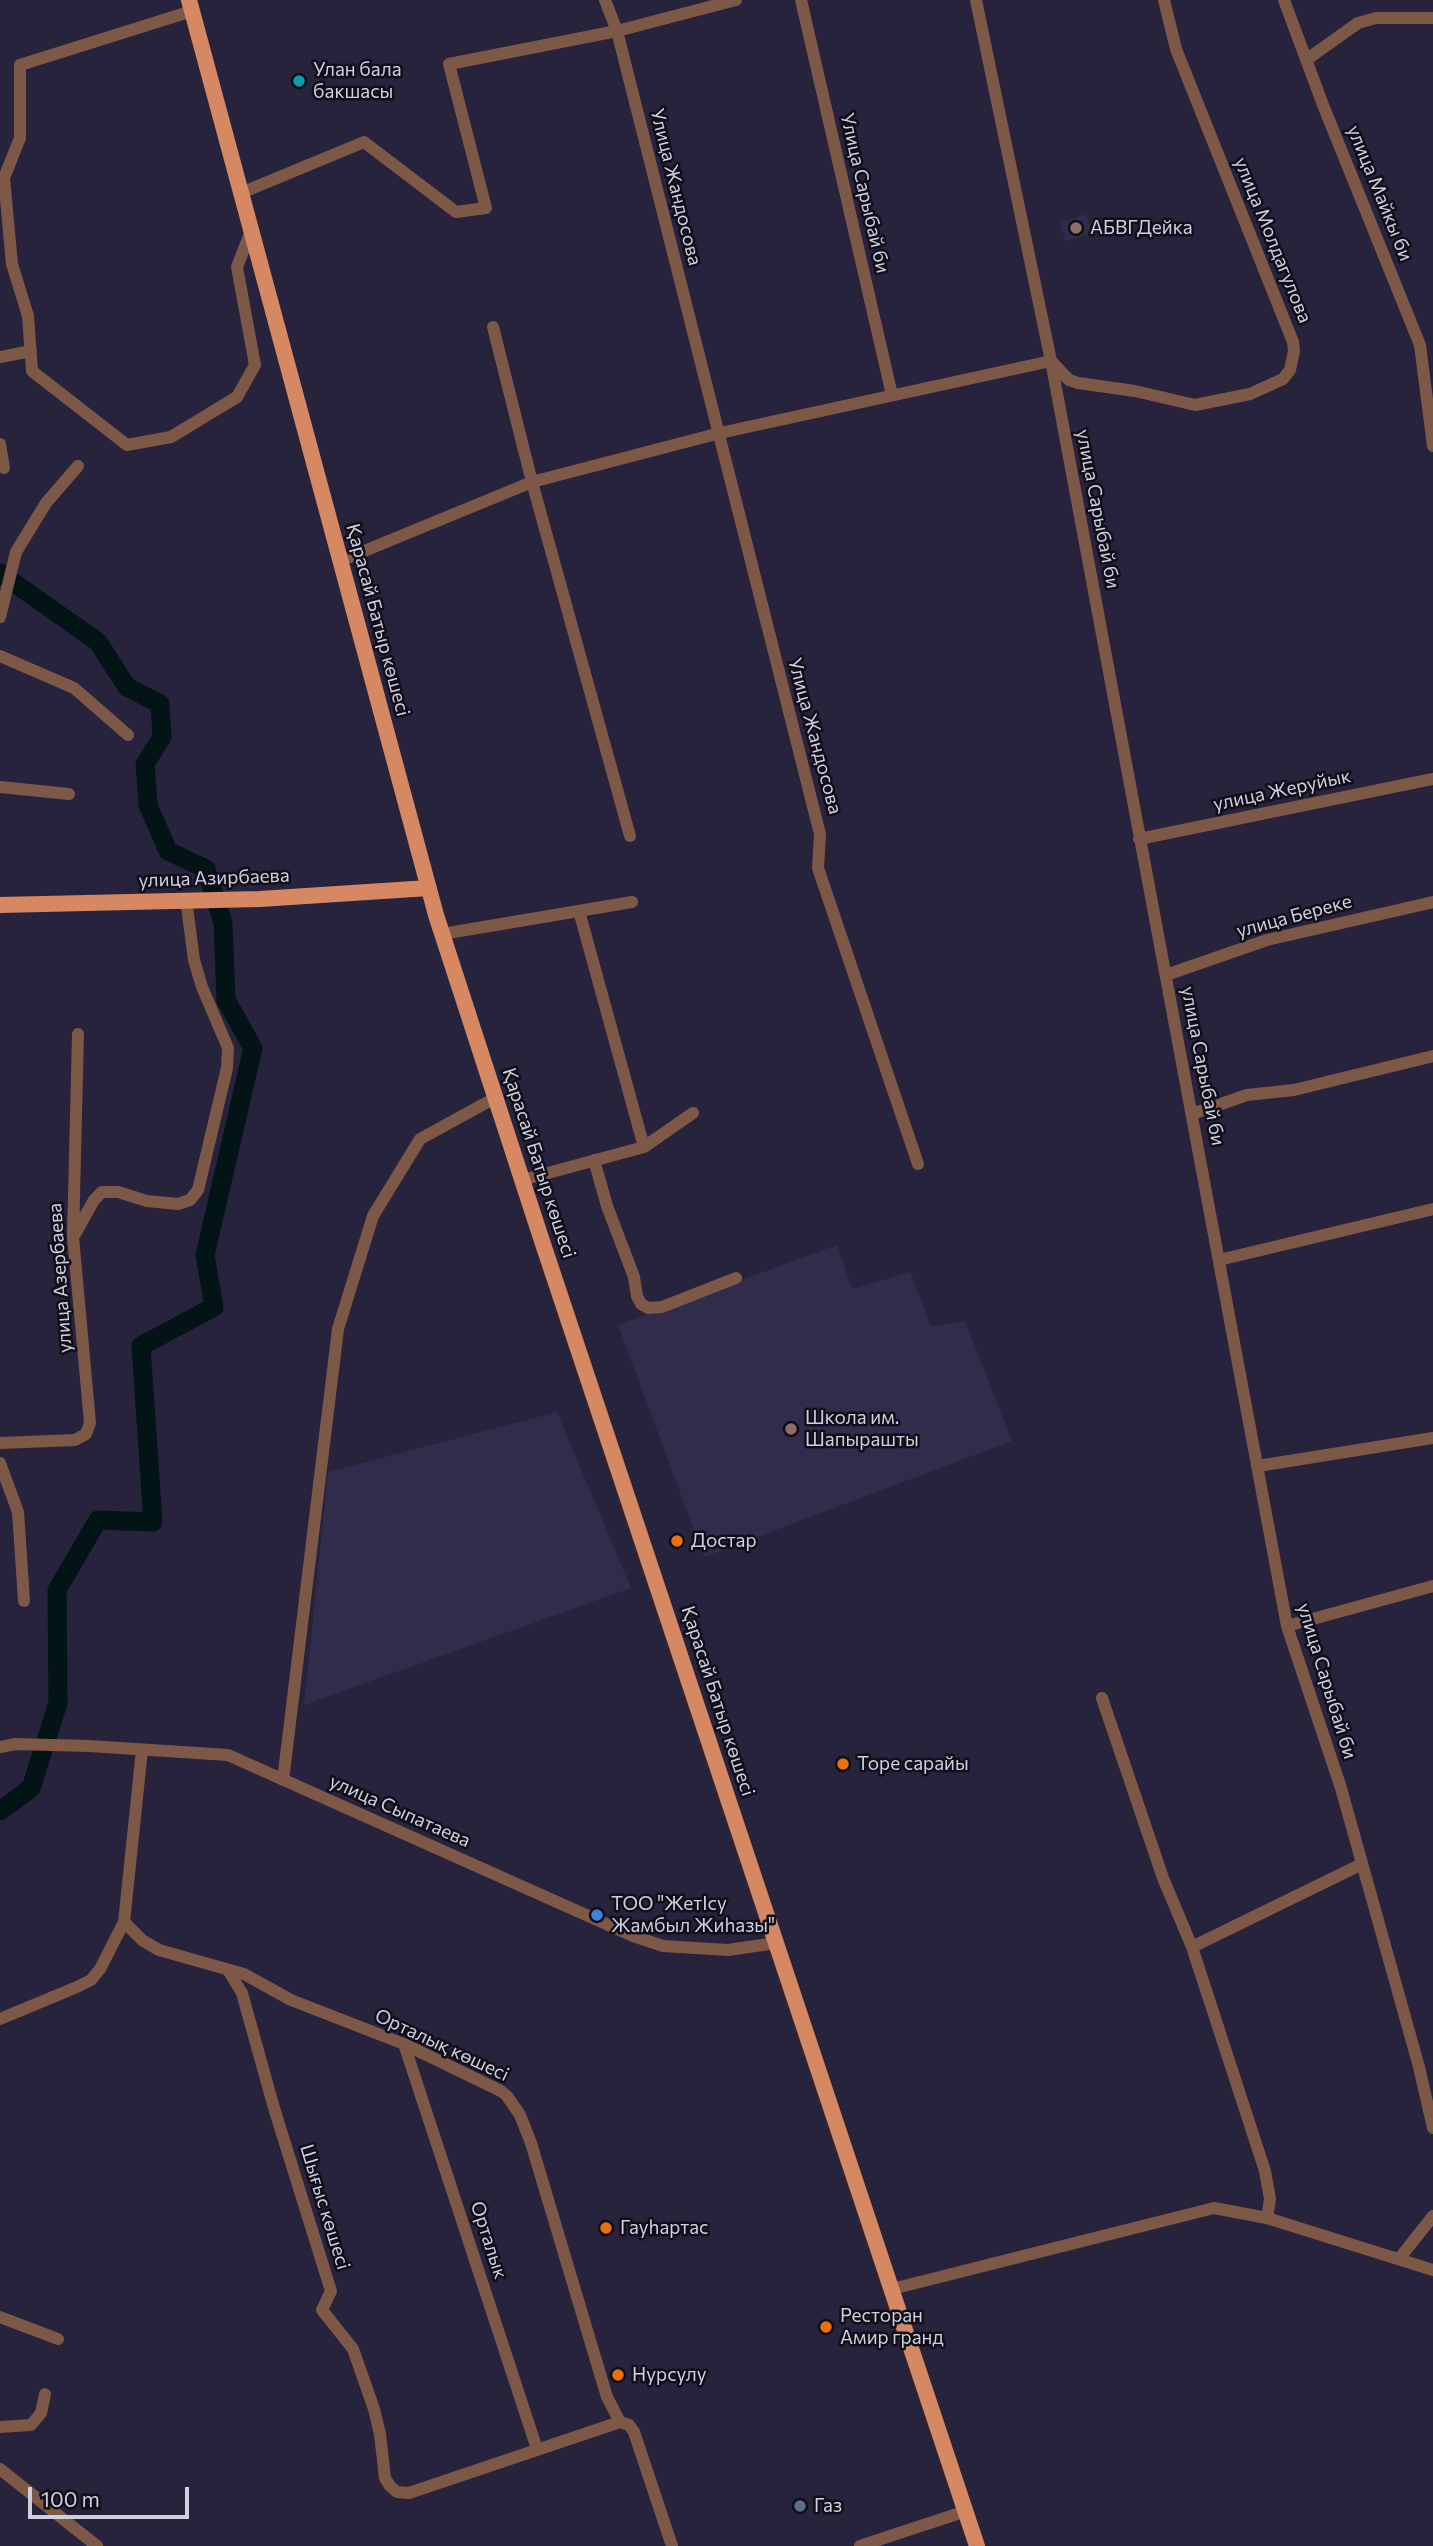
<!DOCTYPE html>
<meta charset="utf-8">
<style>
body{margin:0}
#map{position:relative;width:1433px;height:2546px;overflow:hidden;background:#27233c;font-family:Commissioner,sans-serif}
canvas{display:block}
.scale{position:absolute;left:28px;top:2487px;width:161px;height:32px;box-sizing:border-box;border:4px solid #d0cfdf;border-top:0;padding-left:9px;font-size:21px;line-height:24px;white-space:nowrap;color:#d0cfdf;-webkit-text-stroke:5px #100e19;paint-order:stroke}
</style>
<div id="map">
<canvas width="1433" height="2546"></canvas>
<div class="scale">100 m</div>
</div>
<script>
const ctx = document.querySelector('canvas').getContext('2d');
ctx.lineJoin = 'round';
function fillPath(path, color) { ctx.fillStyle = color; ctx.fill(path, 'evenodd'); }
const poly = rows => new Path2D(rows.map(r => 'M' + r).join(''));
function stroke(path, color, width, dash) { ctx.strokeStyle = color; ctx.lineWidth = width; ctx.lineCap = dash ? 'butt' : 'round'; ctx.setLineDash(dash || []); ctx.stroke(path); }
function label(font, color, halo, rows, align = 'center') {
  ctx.font = font + ' Commissioner,sans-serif'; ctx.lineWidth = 5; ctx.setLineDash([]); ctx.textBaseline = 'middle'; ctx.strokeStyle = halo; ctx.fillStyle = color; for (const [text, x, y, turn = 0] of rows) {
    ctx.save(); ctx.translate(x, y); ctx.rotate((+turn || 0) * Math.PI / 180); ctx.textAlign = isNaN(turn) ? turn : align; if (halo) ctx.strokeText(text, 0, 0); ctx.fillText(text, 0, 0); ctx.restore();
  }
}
const built = poly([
 [1086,214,1092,233,1065,241,1060,223],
 [837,1245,852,1289,910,1272,931,1326,965,1321,1012,1441,704,1557,618,1325],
 [557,1412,631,1588,304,1705,328,1472]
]);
const river = poly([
 [0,573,98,642,127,687,160,704,162,737,145,764,148,805,168,851,206,869,223,923,226,1000,253,1048,205,1255,214,1307,141,1346,153,1522,98,1520,57,1590,58,1703,31,1788,0,1811]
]);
const minor = poly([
 [605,0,617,31,820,834,818,868,918,1164],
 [801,0,892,395],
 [976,0,1051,361,1287,1626,1341,1788,1419,2067,1433,2128],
 [1284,0,1323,105,1420,345,1433,446],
 [192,11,20,65,20,138,4,178,12,264,28,316,32,371,127,445,171,437,237,397,255,365,237,267,251,231],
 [1306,60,1358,23,1376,18,1433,18],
 [241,193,364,142,456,212,486,208,449,64,617,31,736,0],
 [493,327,532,482,630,836],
 [0,357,31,351],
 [0,444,4,468],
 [340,561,532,482,720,433,1051,361,1069,380,1078,383,1135,391,1195,405,1250,394,1283,379,1290,370,1294,351,1293,342,1176,49,1164,0],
 [0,617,16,552,46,503,78,466],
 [0,656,74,688,128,735],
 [0,787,69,794],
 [1139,839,1433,779],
 [579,911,644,1147],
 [442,934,632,902],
 [1166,975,1267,940,1433,902],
 [1192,1114,1247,1095,1294,1090,1433,1056],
 [594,1160,607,1206,634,1277,637,1296,641,1304,648,1308,662,1307,736,1278],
 [522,1180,644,1147,693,1113],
 [75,1234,94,1200,102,1192,118,1192,147,1201,178,1204,190,1200,198,1190,227,1068,228,1048,202,987,194,960,186,899],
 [1219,1260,1433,1209],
 [0,1443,75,1440,86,1434,90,1423,73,1237,78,1034],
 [0,1463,18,1512,24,1601],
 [1258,1466,1433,1438],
 [1287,1626,1433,1586],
 [1102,1698,1163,1878,1192,1947,1265,2171,1270,2199,1267,2218],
 [0,1747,15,1744,89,1746,228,1755,633,1936,663,1946,728,1950,776,1943],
 [283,1780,338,1329,373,1216,420,1139,495,1098],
 [124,1922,142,1940,159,1950,244,1974,291,2000,404,2044,501,2091,507,2096,520,2115,531,2143,607,2397,620,2422],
 [1192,1947,1362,1864],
 [228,1970,242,1993,274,2108,331,2291,322,2310,353,2349,374,2409,380,2434,385,2478,390,2486,397,2492,409,2493,620,2422,629,2425,634,2432,672,2546],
 [0,2019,77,1987,91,1980,100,1969,124,1922,142,1750],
 [404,2044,537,2449],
 [1399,2259,1433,2216],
 [892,2289,1214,2208,1267,2218,1433,2270],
 [0,2317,58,2339],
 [0,2427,31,2425,41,2413,45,2394],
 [0,2469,97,2546],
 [860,2546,966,2511]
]);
const major = poly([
 [189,0,436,915,540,1235,977,2546],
 [0,905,260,899,429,888]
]);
const markers = [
 [299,81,7,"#0f9aa8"],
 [1076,228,7,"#8d6e63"],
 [791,1429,7,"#8d6e63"],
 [677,1541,7,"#e8710a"],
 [843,1764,7,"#e8710a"],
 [597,1915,7,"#3f7fe0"],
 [606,2228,7,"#e8710a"],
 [826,2327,7,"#e8710a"],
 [618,2375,7,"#e8710a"],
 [800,2506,7,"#5c6f8a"]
];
const poiNames = [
 ["Улан бала",313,70],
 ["бакшасы",313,92],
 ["АБВГДейка",1090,228],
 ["Школа им.",805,1418],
 ["Шапырашты",805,1440],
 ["Достар",691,1541],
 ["Торе сарайы",857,1764],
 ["ТОО \"ЖетIсу",611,1904],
 ["Жамбыл Жиhазы\"",611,1926],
 ["Гауhартас",620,2228],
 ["Ресторан",840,2316],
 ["Амир гранд",840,2338],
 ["Нурсулу",632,2375],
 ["Газ",814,2506]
];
const streetNames = [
 ["Улица Жандосова",676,187,76],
 ["Улица Сарыбай би",865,193,77],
 ["улица Майкы би",1380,193,68],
 ["улица Молдагулова",1273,240,68],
 ["улица Сарыбай би",1098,509,79],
 ["Қарасай Батыр көшесі",378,620,75],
 ["Улица Жандосова",815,736,75],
 ["улица Жеруйык",1282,790,-12],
 ["улица Азирбаева",214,878,-2],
 ["улица Береке",1294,916,-15],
 ["улица Сарыбай би",1203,1066,79],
 ["Қарасай Батыр көшесі",539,1163,72],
 ["улица Азербаева",60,1278,-94],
 ["улица Сарыбай би",1327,1681,73],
 ["Қарасай Батыр көшесі",718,1701,72],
 ["улица Сыпатаева",400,1811,24],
 ["Орталық көшесі",442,2045,25],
 ["Шығыс көшесі",325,2207,73],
 ["Орталык",489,2240,72]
];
fillPath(built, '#312c4b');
stroke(river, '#031417', 19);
stroke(minor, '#7e5846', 12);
stroke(major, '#d58862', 16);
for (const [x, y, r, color] of markers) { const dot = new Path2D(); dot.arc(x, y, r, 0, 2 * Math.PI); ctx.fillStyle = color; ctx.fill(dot); stroke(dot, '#100e19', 2.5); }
label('19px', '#d0cfdf', '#100e19', poiNames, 'left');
label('19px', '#d0cfdf', '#100e19', streetNames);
</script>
